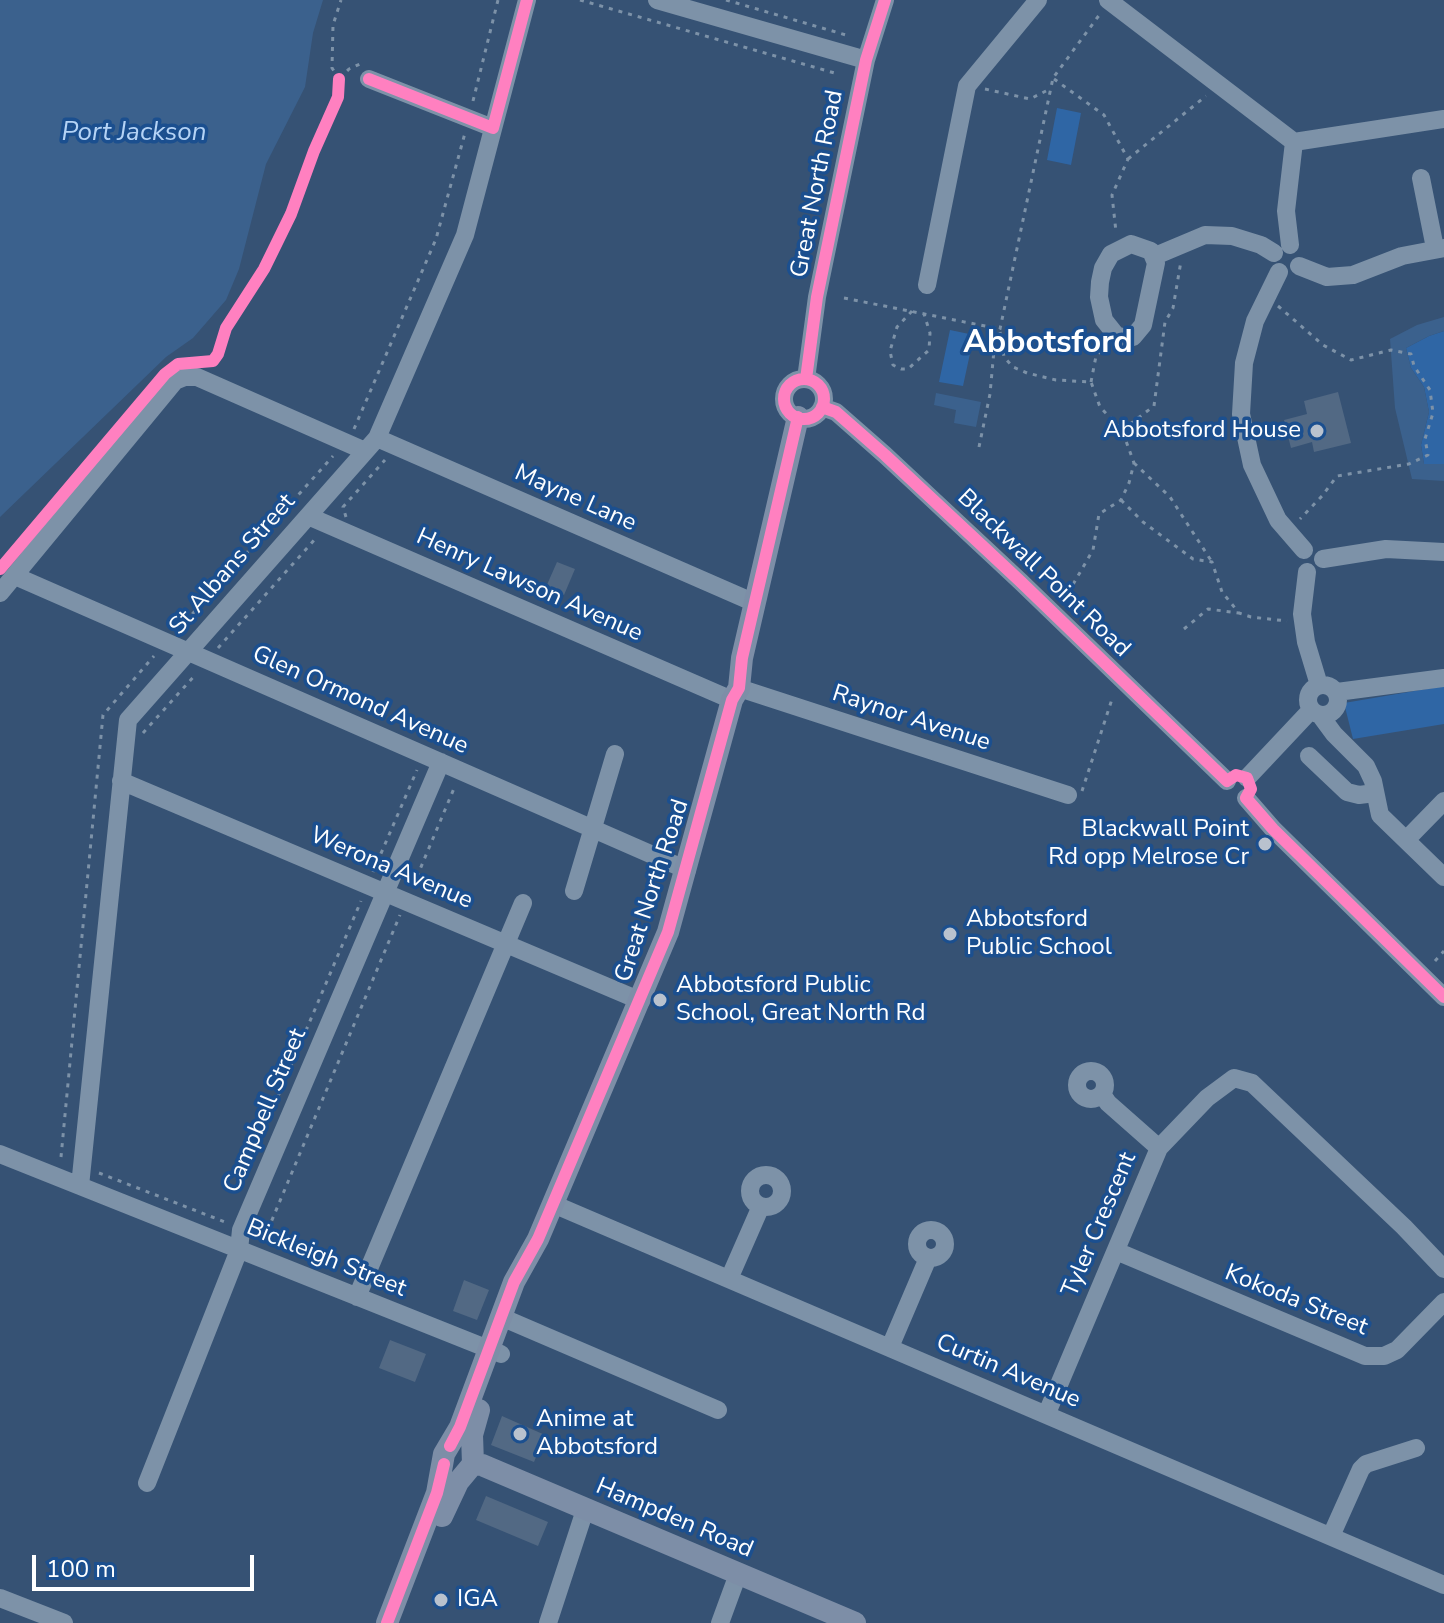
<!DOCTYPE html>
<style>
body{margin:0}
#map{position:relative;width:1444px;height:1623px;overflow:hidden;background:#365274;font-family:"Nunito Sans",sans-serif}
canvas{display:block}
.scale{position:absolute;left:32px;top:1555px;width:222px;height:36px;box-sizing:border-box;border:4px solid #fff;border-top:0;padding-left:10px;font-size:24px;line-height:28px;white-space:nowrap;color:#fff;-webkit-text-stroke:6px #1b4f8f;paint-order:stroke}
</style>
<div id="map">
<canvas width="1444" height="1623"></canvas>
<div class="scale">100 m</div>
</div>
<script>
const ctx = document.querySelector('canvas').getContext('2d');
ctx.lineJoin = 'round';
function fillPath(path, color) { ctx.fillStyle = color; ctx.fill(path, 'evenodd'); }
const poly = rows => new Path2D(rows.map(r => 'M' + r).join(''));
function stroke(path, color, width, dash) { ctx.strokeStyle = color; ctx.lineWidth = width; ctx.lineCap = dash ? 'butt' : 'round'; ctx.setLineDash(dash || []); ctx.stroke(path); }
function label(font, color, halo, rows, align = 'center') {
  ctx.font = font + ' "Nunito Sans",sans-serif'; ctx.lineWidth = 7; ctx.setLineDash([]); ctx.textBaseline = 'middle'; ctx.strokeStyle = halo; ctx.fillStyle = color; for (const [text, x, y, turn = 0] of rows) {
    ctx.save(); ctx.translate(x, y); ctx.rotate((+turn || 0) * Math.PI / 180); ctx.textAlign = isNaN(turn) ? turn : align; if (halo) ctx.strokeText(text, 0, 0); ctx.fillText(text, 0, 0); ctx.restore();
  }
}
const green = poly([
 [1057,108,1081,113,1071,165,1047,160],
 [950,330,974,335,963,386,939,382],
 [1444,331,1444,464,1424,464,1421,445,1429,412,1424,387,1411,368,1406,348,1429,336],
 [1444,686,1444,724,1353,739,1344,703]
]);
const water = poly([
 [0,0,323,0,313,33,305,87,266,164,239,269,226,300,193,338,166,357,0,517],
 [1444,317,1444,331,1429,336,1406,348,1411,368,1424,387,1429,412,1421,445,1424,464,1444,464,1444,481,1412,479,1395,408,1390,339,1417,325],
 [936,393,981,402,976,427,954,423,956,410,934,405]
]);
const building = poly([
 [1338,392,1351,443,1314,452,1312,442,1291,448,1284,420,1307,414,1304,401],
 [557,562,575,569,564,595,546,587],
 [464,1280,489,1290,477,1320,453,1311],
 [390,1340,426,1354,415,1382,379,1368],
 [502,1416,545,1435,534,1462,491,1445],
 [486,1496,548,1522,538,1546,476,1520]
]);
const path = poly([
 [580,0,838,74],
 [726,0,846,35],
 [339,79,332,68,333,25,341,0],
 [1054,79,1104,115,1128,159,1112,195,1116,232],
 [985,89,1030,99,1050,89],
 [473,101,498,0],
 [1128,159,1206,96],
 [844,298,1000,329],
 [1278,306,1323,345,1351,360,1391,350,1411,354,1414,366,1430,390,1433,413,1425,439,1428,455,1409,464,1337,476,1322,496,1300,519],
 [912,311,897,327,890,351,893,365,901,369,908,369,929,350,930,333,924,314],
 [1000,332,1004,357,1013,367,1027,373,1056,380,1091,382,1100,407,1122,430,1134,463,1129,483,1121,500,1099,514,1093,550,1064,600],
 [206,362,213,361,218,354,226,328,264,269,291,214,314,151,338,97,339,79,349,69,360,64],
 [1091,382,1096,356,1105,346],
 [354,429,436,239,465,133],
 [1122,430,1154,406,1165,322,1173,308,1181,261],
 [1122,430,1230,434],
 [979,447,990,394,995,339,1000,329,1053,78,1100,14],
 [1134,463,1170,497,1212,562],
 [1121,500,1143,522,1193,559,1212,562,1222,592,1239,613,1251,617,1287,621],
 [346,517,343,507,385,460],
 [179,629,333,456],
 [1184,629,1208,609,1239,613],
 [218,648,316,538],
 [143,733,196,674],
 [1082,791,1113,696],
 [373,872,417,770],
 [413,886,455,786],
 [1435,961,1444,951],
 [259,1141,361,901],
 [61,1157,103,715,154,656],
 [99,1173,225,1222],
 [264,1239,400,915]
]);
const minor = poly([
 [657,0,866,60],
 [1108,0,1294,142,1444,119],
 [369,79,493,128],
 [1421,178,1435,248],
 [1131,244,1151,251,1156,263,1143,325,1133,337,1125,338,1116,335,1104,320,1099,297,1100,282,1103,268,1111,254,1131,244],
 [1290,245,1286,211,1294,142],
 [1155,256,1205,235,1232,236,1261,245,1274,253],
 [1299,266,1327,277,1353,275,1402,256,1444,248],
 [1279,272,1255,321,1244,363,1241,414,1252,465,1278,520,1304,550],
 [927,285,967,86,1038,0],
 [806,379,817,297,866,60,885,0],
 '784 399a20 20 0 1 1 40 0a20 20 0 1 1-40 0Z',
 [822,407,836,412,885,455,1021,582,1227,781],
 [377,438,755,603],
 [308,516,732,700],
 [1323,559,1386,549,1444,552],
 [1307,572,1302,614,1306,642,1319,685],
 [15,576,687,870],
 [0,593,175,381,185,377,197,377,365,451],
 '1308 700a15 15 0 1 1 30 0a15 15 0 1 1-30 0Z',
 [739,688,1068,795],
 [1337,692,1444,678],
 [1320,715,1334,734,1366,766,1373,781,1380,815,1444,877],
 [1309,756,1347,792,1359,795,1375,793],
 [1247,778,1311,710],
 [121,781,641,1001],
 [1246,798,1273,829,1444,997],
 [1406,840,1444,801],
 [574,891,615,754],
 '1077 1085a14 14 0 1 1 28 0a14 14 0 1 1-28 0Z',
 [1102,1094,1108,1103,1159,1148],
 [0,1154,501,1354],
 '750 1191a16 16 0 1 1 32 0a16 16 0 1 1-32 0Z',
 [80,1186,128,720,377,438,465,235,527,0],
 [553,1204,1444,1585],
 '917 1244a14 14 0 1 1 28 0a14 14 0 1 1-28 0Z',
 [1116,1251,1365,1356,1384,1356,1397,1350,1444,1302],
 [729,1279,761,1206],
 [357,1297,523,903],
 [501,1317,718,1410],
 [890,1347,928,1258],
 [1047,1413,1159,1148,1207,1098,1234,1078,1252,1083,1404,1227,1444,1269],
 [147,1483,239,1250,241,1230,441,762],
 [1331,1536,1361,1469,1366,1464,1416,1448],
 [0,1598,64,1623],
 [548,1623,585,1510],
 [720,1623,738,1574]
]);
const major = poly([
 [473,1464,482,1465,855,1623],
 [442,1516,458,1482,473,1464,472,1435,479,1410],
 [387,1623,437,1493,444,1454,460,1427,514,1282,538,1239,668,932,732,700,739,688,742,658,798,417]
]);
const cycleway = poly([
 [369,79,493,128,527,0],
 [806,379,817,297,866,60,885,0],
 '784 399a20 20 0 1 1 40 0a20 20 0 1 1-40 0Z',
 [822,407,836,412,885,455,1021,582,1227,781,1236,775,1247,778,1251,789,1246,798,1273,829,1444,997],
 [0,569,165,374,178,364,213,361,218,354,226,328,264,269,291,214,314,151,338,97,339,79],
 [450,1446,460,1427,514,1282,538,1239,668,932,732,700,739,688,742,658,798,417],
 [387,1623,437,1493,444,1464]
]);
const markers = [
 [1317,431,8,"#b9c2ce"],
 [1265,844,8,"#b9c2ce"],
 [950,934,8,"#b9c2ce"],
 [660,1000,8,"#b9c2ce"],
 [520,1434,8,"#b9c2ce"],
 [441,1600,8,"#b9c2ce"]
];
const streetNames = [
 ["Great North Road",818,184,-79],
 ["Mayne Lane",575,499,24],
 ["St Albans Street",233,565,-49],
 ["Blackwall Point Road",1043,574,44],
 ["Henry Lawson Avenue",529,586,24],
 ["Glen Ormond Avenue",360,701,24],
 ["Raynor Avenue",911,719,18],
 ["Werona Avenue",391,869,23],
 ["Great North Road",653,891,-72],
 ["Campbell Street",266,1111,-67],
 ["Tyler Crescent",1100,1225,-67],
 ["Bickleigh Street",326,1259,22],
 ["Kokoda Street",1296,1301,22],
 ["Curtin Avenue",1008,1372,23],
 ["Hampden Road",674,1519,23]
];
const poiNames = [
 ["Abbotsford House",1301,431,"right"],
 ["Blackwall Point",1249,830,"right"],
 ["Rd opp Melrose Cr",1249,858,"right"],
 ["Abbotsford",966,920],
 ["Public School",966,948],
 ["Abbotsford Public",676,986],
 ["School, Great North Rd",676,1014],
 ["Anime at",536,1420],
 ["Abbotsford",536,1448],
 ["IGA",457,1600]
];
const waterNames = [
 ["Port Jackson",134,134]
];
const districtNames = [
 ["Abbotsford",1048,344]
];
fillPath(green, '#2f66a5');
fillPath(water, '#3b618d');
fillPath(building, '#526984');
stroke(path, '#7d92a8', 3, [4, 6]);
stroke(minor, '#7d92a8', 18);
stroke(major, '#7d8ea7', 22);
stroke(cycleway, '#ff80c0', 12);
for (const [x, y, r, color] of markers) { const dot = new Path2D(); dot.arc(x, y, r, 0, 2 * Math.PI); ctx.fillStyle = color; ctx.fill(dot); stroke(dot, '#1b4f8f', 3); }
label('24px', '#fff', '#1b4f8f', streetNames);
label('24px', '#fff', '#1b4f8f', poiNames, 'left');
label('italic 26px', '#b5d3f5', '#1b4f8f', waterNames);
label('bold 32px', '#fff', '#1b4f8f', districtNames);
</script>
